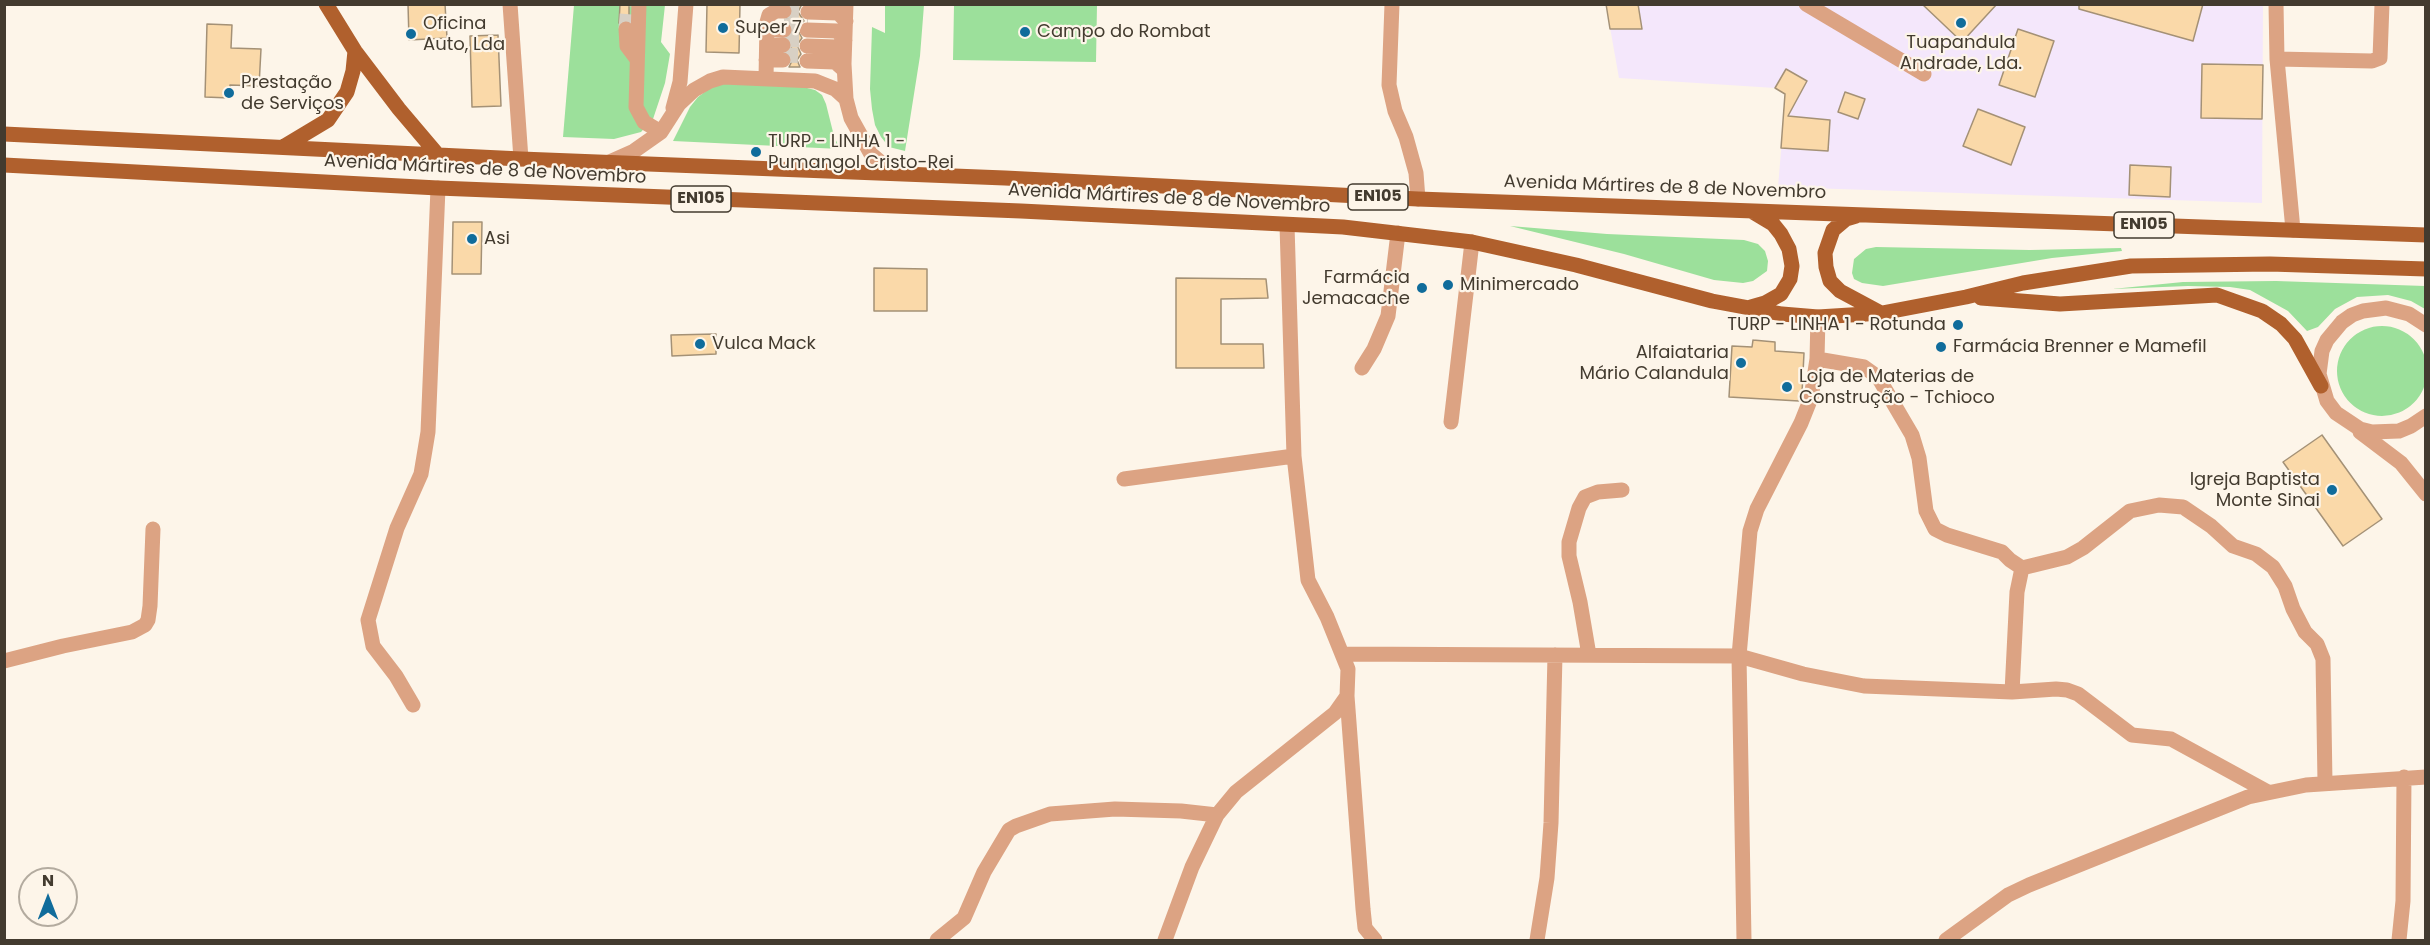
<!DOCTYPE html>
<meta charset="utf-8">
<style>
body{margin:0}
#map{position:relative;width:2430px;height:945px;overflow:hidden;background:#fdf5e9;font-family:Poppins,sans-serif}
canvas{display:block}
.frame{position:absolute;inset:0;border:6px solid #433b2f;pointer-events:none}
.north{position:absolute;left:18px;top:867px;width:60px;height:60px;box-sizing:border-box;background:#fdf5e9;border:2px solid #b3ab9f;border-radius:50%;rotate:0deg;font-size:16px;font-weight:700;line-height:24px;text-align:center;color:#433b2f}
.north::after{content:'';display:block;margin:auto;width:21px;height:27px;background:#106c9b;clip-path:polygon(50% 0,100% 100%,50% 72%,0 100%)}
</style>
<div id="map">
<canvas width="2430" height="945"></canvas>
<div class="frame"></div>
<div class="north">N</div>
</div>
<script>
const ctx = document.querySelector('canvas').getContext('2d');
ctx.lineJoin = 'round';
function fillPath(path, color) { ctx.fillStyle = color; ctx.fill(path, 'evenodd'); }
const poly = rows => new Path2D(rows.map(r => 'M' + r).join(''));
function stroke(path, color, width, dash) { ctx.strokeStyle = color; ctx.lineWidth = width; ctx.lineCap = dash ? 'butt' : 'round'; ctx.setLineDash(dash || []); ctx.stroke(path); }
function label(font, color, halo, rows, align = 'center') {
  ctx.font = font + ' Poppins,sans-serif'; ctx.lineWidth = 4.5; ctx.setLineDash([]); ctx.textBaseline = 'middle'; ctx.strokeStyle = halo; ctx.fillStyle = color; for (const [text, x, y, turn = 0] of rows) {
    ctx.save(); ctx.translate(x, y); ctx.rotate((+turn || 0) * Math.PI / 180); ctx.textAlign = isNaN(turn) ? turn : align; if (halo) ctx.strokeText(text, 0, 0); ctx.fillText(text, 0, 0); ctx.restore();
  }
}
const industrial = poly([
 [1606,5,2263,5,2262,203,1778,187,1784,116,1796,100,1775,88,1619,78]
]);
const green = poly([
 [574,5,665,5,661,42,670,54,665,83,653,119,641,132,614,139,563,137],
 [885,5,924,5,920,56,905,151,889,147,881,137,875,125,872,109,870,89,872,27,885,33],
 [954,5,1097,5,1096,62,953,60],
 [726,83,803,87,815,90,822,95,826,104,834,136,840,149,673,141,690,107,698,97,710,88],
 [1510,226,1607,234,1744,240,1758,244,1765,251,1768,261,1767,271,1753,281,1743,283,1714,280,1624,254],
 [1876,247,2030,250,2121,248,2122,251,2052,258,1883,286,1862,283,1854,279,1852,273,1854,259,1866,249],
 [2276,281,2425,286,2425,309,2411,301,2388,295,2357,297,2335,309,2318,327,2307,331,2288,311,2250,290,2230,287,2188,286,2112,289,2183,282],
 '2337 371a45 45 0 1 1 90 0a45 45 0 1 1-90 0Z'
]);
const building = poly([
 [408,4,445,4,447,38,409,40,408,4],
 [620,4,629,4,629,20,619,23,620,4],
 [707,4,740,4,739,53,706,52,707,4],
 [791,4,802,4,798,12,804,21,799,24,797,29,802,38,797,45,801,54,797,60,800,67,789,67,793,59,789,52,793,44,789,38,794,30,792,25,785,20,793,15,794,10,791,4],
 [1606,4,1638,4,1642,29,1610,29,1606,4],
 [1922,4,1997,4,1962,42,1922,4],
 [2079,4,2203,4,2193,41,2079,9,2079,4],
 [207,24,232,25,231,48,261,49,259,86,230,85,230,98,205,97,207,24],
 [2018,29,2054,41,2035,97,1999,85,2018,29],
 [498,35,501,106,472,107,470,36,498,35],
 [2202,64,2263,65,2262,119,2201,118,2202,64],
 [1786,69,1807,81,1788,116,1830,120,1828,151,1781,148,1785,94,1775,88,1786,69],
 [1845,92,1865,99,1858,119,1838,112,1845,92],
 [1978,109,2025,127,2011,165,1963,146,1978,109],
 [2130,165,2171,167,2170,197,2129,195,2130,165],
 [453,222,482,222,481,274,452,274,453,222],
 [874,268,927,269,927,311,874,311,874,268],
 [1176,278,1266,279,1268,298,1221,299,1221,344,1263,344,1264,368,1176,368,1176,278],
 [716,334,716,354,672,356,671,335,716,334],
 [1753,340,1775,342,1775,351,1804,353,1802,393,1799,401,1729,397,1732,346,1752,347,1753,340],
 [2322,435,2382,519,2343,546,2283,462,2322,435]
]);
const minorTunnel = poly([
 [784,11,808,12],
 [784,25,808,25],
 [626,29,628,4],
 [784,40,807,40],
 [783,55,807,56]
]);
const minor = poly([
 [510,4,521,159],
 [639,4,636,107,644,122,661,132],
 [846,4,844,64,846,99,851,118,871,154,893,173],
 [1392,4,1389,85,1395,111,1406,137,1416,173,1418,199],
 [1806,4,1924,74],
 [2276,4,2277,59,2293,230],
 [808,12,838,13,846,21],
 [626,29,627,46,636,58],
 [767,29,784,30],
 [807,30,837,31,845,40],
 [767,45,783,45],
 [807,46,836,47,844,55],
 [2277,59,2372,61,2380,58,2382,4],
 [766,60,783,60],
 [807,61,835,62,844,70],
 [766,79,767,22,769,15,776,11,784,11],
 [673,108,680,82,686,4],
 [607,163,634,151,661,132,679,104,694,90,710,81,723,77,815,81,835,89,846,99],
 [1287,225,1294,456,1308,580,1327,617,1348,669,1347,696,1363,909,1365,928,1375,940],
 [2426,325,2409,314,2386,308,2363,311,2352,315,2342,322,2327,340,2322,351,2319,374,2327,401,2336,413,2360,429,2372,432,2399,431,2411,426,2426,416],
 [1817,359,1864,367,1878,377,1912,435,1919,458,1926,511,1935,529,1947,535,2002,552,2010,560,2022,568,2067,557,2083,548,2130,511,2159,505,2183,507,2211,526,2233,546,2256,554,2273,567,2285,586,2293,609,2305,632,2317,644,2323,659,2325,783],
 [1362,368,1374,349,1388,316,1398,233],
 [1451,422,1472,242],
 [2360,432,2401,463,2426,494],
 [1124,479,1294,456],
 [1343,654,1739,656,1803,674,1864,686,2012,692,2056,689,2067,690,2078,694,2132,735,2171,739,2268,792],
 [1589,655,1580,602,1569,556,1569,542,1579,508,1585,497,1598,492,1622,490],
 [4,661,63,646,132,632,145,625,148,620,150,606,153,529],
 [2012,692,2017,592,2022,568],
 [413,705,396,676,373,646,368,620,397,528,421,474,428,432,438,188],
 [937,940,964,918,984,872,1009,830,1016,826,1050,814,1115,809,1181,811,1217,815],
 [1165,940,1192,867,1217,815,1236,792,1335,713,1347,696],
 [1537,940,1547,878,1551,823,1555,655],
 [1744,940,1739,656,1750,531,1757,509,1801,423,1811,398,1817,359,1818,317],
 [1946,940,2008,895,2029,885,2248,797,2306,785,2426,777],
 [2399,940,2403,901,2404,777]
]);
const major = poly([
 [326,4,355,51,399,109,438,155],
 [4,134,521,159,1005,178,1418,199,2426,235],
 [283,147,328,120,347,92,353,71,355,51],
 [4,165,438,188,1021,211,1343,227,1472,242,1576,265,1712,301,1782,314,1818,317,1882,313,1966,297,2023,283,2131,266,2270,264,2426,269],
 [1856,216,1846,219,1833,230,1825,253,1826,267,1830,281,1840,291,1881,313],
 [1981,298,2060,304,2217,295,2262,311,2281,324,2295,339,2321,386],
 [1751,307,1765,303,1781,294,1790,279,1792,266,1789,249,1781,234,1773,224,1753,212]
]);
const markers = [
 [1961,23,6,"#106c9b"],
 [723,28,6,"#106c9b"],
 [1025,32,6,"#106c9b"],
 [411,34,6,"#106c9b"],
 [229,93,6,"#106c9b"],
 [756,152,6,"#106c9b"],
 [472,239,6,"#106c9b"],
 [1448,285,6,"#106c9b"],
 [1422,288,6,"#106c9b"],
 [1958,325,6,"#106c9b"],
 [700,344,6,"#106c9b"],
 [1941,347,6,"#106c9b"],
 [1741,363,6,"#106c9b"],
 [1787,387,6,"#106c9b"],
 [2332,490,6,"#106c9b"]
];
const shields = [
 [1378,197,60],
 [701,199,60],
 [2144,225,60]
];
const shieldNames = [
 ["EN105",1378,197],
 ["EN105",701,199],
 ["EN105",2144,225]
];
const poiNames = [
 ["Oficina",423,24],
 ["Auto, Lda",423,45],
 ["Super 7",735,28],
 ["Campo do Rombat",1037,32],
 ["Tuapandula",1961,43,"center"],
 ["Andrade, Lda.",1961,64,"center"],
 ["Prestação",241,83],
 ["de Serviços",241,104],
 ["TURP - LINHA 1 -",768,142],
 ["Pumangol Cristo-Rei",768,163],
 ["Asi",484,239],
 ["Farmácia",1410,278,"right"],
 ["Jemacache",1410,299,"right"],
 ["Minimercado",1460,285],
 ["TURP - LINHA 1 - Rotunda",1946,325,"right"],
 ["Vulca Mack",712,344],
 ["Farmácia Brenner e Mamefil",1953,347],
 ["Alfaiataria",1729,353,"right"],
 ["Mário Calandula",1729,374,"right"],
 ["Loja de Materias de",1799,377],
 ["Construção - Tchioco",1799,398],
 ["Igreja Baptista",2320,480,"right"],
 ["Monte Sinai",2320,501,"right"]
];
const streetNames = [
 ["Avenida Mártires de 8 de Novembro",485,170,3],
 ["Avenida Mártires de 8 de Novembro",1665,188,2],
 ["Avenida Mártires de 8 de Novembro",1169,199,3]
];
fillPath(industrial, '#f4e7fb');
fillPath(green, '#9ce09b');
fillPath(building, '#fad9a9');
stroke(building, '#a49176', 1.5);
stroke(minorTunnel, '#d8d0c4', 15, [15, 8]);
stroke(minor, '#dca383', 15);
stroke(major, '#b0602d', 15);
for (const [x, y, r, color] of markers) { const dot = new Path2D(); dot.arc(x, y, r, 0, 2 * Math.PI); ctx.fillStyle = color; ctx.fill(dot); stroke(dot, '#fdf5e9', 2); }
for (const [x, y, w] of shields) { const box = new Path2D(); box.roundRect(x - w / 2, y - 13, w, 26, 4.5); ctx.fillStyle = '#fdf5e9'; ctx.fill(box); stroke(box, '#433b2f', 1.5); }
label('bold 16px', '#433b2f', null, shieldNames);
label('18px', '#433b2f', '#fdf5e9', poiNames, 'left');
label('18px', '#433b2f', '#fdf5e9', streetNames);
</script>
